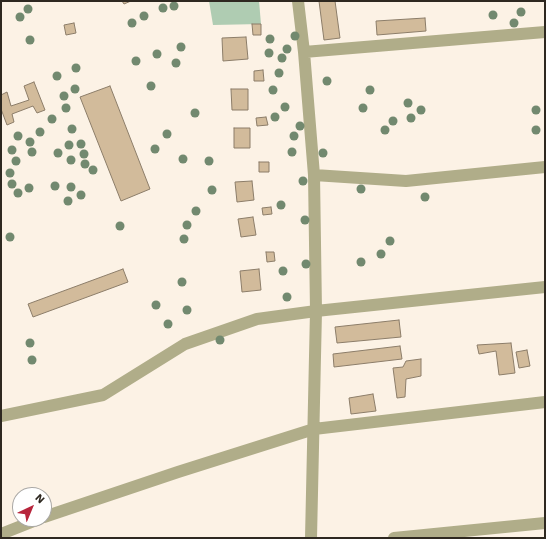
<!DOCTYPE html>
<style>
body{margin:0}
#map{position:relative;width:546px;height:539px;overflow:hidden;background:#fcf2e5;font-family:"Work Sans",sans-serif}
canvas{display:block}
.frame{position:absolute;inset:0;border:2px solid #2e2820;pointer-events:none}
.north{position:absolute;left:12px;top:487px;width:40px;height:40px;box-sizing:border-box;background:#fff;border:1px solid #aba9a6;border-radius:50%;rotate:44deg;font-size:11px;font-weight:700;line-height:16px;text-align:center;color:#2e2820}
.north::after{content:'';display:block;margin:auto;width:14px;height:18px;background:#b7253c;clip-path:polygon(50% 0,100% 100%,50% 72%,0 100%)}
</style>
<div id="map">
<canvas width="546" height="539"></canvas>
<div class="frame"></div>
<div class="north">N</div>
</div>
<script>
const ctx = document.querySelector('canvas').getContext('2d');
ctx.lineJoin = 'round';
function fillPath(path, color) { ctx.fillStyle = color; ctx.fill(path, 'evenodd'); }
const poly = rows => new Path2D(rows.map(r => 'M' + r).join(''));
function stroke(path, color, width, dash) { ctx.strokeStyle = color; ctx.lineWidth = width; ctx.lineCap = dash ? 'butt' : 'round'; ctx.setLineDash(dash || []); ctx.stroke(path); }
const green = poly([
 [209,1,259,1,261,24,213,25]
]);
const building = poly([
 [122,1,131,1,124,4,122,1],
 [319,1,335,1,340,38,324,40,319,1],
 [425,18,426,31,377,35,376,21,425,18],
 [74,23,76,33,66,35,64,25,74,23],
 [252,24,261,24,261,35,253,35,252,24],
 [246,37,248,59,223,61,222,38,246,37],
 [263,70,264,81,254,81,254,71,263,70],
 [34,82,45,110,37,113,33,106,12,114,14,122,7,125,1,109,1,95,7,92,11,106,29,100,24,86,34,82],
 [110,86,150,189,121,201,80,97,110,86],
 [231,89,248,89,248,110,232,110,231,89],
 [266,117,268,125,257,126,256,118,266,117],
 [234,128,250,128,250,148,234,148,234,128],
 [259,162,269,162,269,172,259,172,259,162],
 [252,181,254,200,237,202,235,182,252,181],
 [271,207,272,214,263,215,262,208,271,207],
 [253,217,256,235,241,237,238,219,253,217],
 [266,252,274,252,275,261,267,262,266,252],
 [123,269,128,282,33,317,28,304,123,269],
 [259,269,261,290,242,292,240,271,259,269],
 [399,320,401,337,337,343,335,327,399,320],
 [511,343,515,373,499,375,496,351,479,354,477,345,511,343],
 [400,346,402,359,334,367,333,354,400,346],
 [527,350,530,366,519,368,516,352,527,350],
 [421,359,421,376,406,379,405,397,397,398,393,368,403,367,406,361,421,359],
 [373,394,376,411,351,414,349,398,373,394]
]);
const minor = poly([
 [298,1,304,52,314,175,316,311,311,538],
 [304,52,545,32],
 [314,175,406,181,545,167],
 [1,416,103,395,185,344,257,319,316,311,545,287],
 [44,517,178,472,314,429,545,402],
 [1,534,39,519],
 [394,538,545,523]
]);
const trees = [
 [174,6],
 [163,8],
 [28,9],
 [521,12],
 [493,15],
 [144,16],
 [20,17],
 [132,23],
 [514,23],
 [295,36],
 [270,39],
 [30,40],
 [181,47],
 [287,49],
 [269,53],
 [157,54],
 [282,58],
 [136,61],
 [176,63],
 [76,68],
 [279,73],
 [57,76],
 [327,81],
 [151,86],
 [75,89],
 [273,90],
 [370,90],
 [64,96],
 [408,103],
 [285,107],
 [66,108],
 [363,108],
 [421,110],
 [536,110],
 [195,113],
 [275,117],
 [411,118],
 [52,119],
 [393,121],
 [300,126],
 [72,129],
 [385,130],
 [536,130],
 [40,132],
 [167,134],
 [18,136],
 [294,136],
 [30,142],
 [81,144],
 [69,145],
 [155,149],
 [12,150],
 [32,152],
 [292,152],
 [58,153],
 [323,153],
 [84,154],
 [183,159],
 [71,160],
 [16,161],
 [209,161],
 [85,164],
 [93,170],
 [10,173],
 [303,181],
 [12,184],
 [55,186],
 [71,187],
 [29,188],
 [361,189],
 [212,190],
 [18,193],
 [81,195],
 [425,197],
 [68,201],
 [281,205],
 [196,211],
 [305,220],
 [187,225],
 [120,226],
 [10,237],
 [184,239],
 [390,241],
 [381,254],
 [361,262],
 [306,264],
 [283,271],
 [182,282],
 [287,297],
 [156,305],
 [187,310],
 [168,324],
 [220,340],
 [30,343],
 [32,360]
];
fillPath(green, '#afccb2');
fillPath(building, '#d2bb9b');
stroke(building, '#8c7d69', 1);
stroke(minor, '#b0ad89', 12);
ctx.fillStyle = '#72896f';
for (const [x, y] of trees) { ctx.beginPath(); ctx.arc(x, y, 4.5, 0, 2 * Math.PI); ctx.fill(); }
</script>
